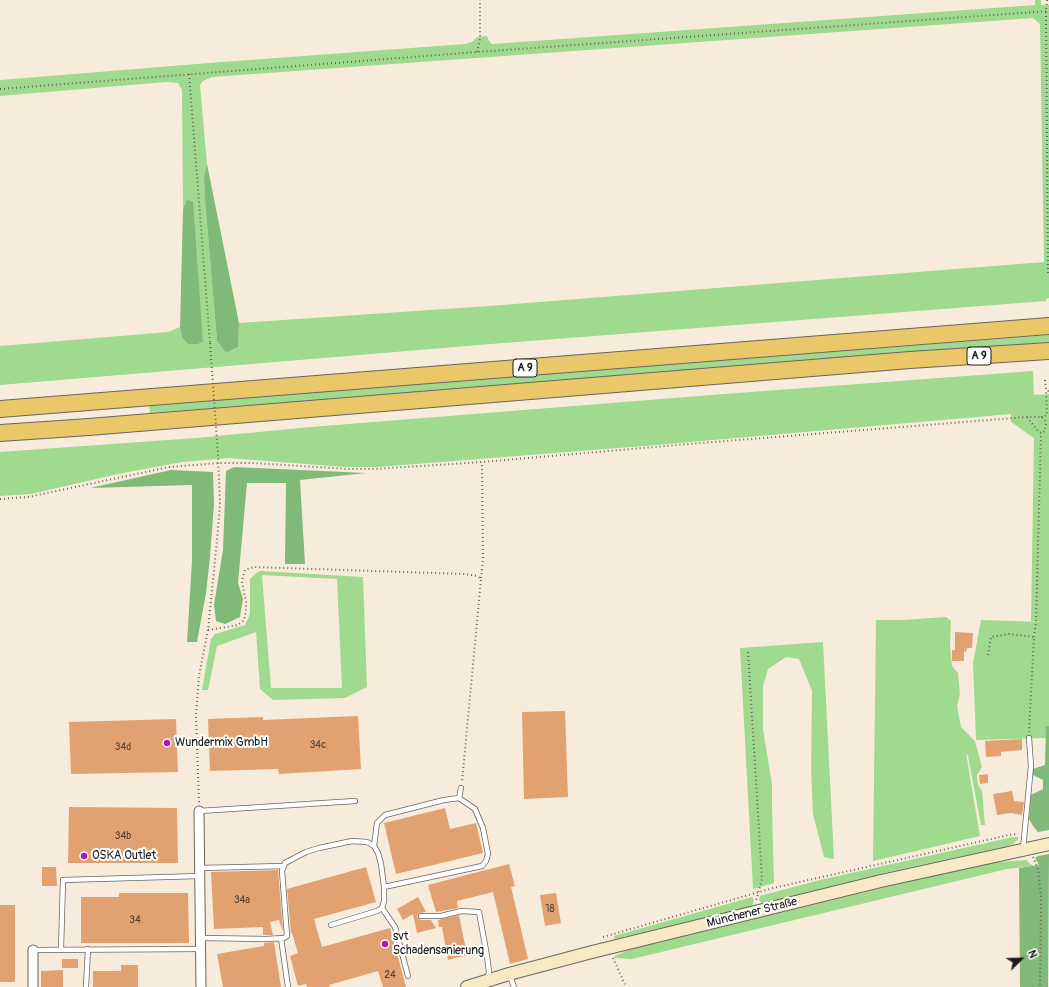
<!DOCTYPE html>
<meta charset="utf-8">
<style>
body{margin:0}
#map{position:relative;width:1049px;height:987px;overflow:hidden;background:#f7ecdb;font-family:Pangolin,sans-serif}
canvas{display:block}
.north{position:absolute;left:1001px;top:939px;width:40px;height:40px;-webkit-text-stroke:3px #fff;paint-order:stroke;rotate:67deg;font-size:11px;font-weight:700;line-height:16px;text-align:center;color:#1c1c1c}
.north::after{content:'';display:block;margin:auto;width:14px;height:18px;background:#1c1c1c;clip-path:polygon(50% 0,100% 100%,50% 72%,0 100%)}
</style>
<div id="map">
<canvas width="1049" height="987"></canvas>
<div class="north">N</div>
</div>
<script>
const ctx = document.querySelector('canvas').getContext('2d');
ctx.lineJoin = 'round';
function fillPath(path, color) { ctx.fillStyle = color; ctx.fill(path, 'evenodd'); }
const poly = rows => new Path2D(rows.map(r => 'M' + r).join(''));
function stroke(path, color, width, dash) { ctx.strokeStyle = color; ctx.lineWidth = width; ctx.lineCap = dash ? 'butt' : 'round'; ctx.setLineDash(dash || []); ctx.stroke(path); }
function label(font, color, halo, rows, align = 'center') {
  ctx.font = font + ' Pangolin,sans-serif'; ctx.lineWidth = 4; ctx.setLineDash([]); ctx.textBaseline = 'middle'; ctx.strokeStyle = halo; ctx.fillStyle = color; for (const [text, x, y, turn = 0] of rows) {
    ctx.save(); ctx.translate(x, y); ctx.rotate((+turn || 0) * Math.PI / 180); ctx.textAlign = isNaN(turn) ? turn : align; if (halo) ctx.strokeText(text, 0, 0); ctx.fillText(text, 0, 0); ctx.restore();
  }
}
const green = poly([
 [1035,0,1041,0,1041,5,1049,5,1049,298,1046,299,1046,301,491,344,0,385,0,346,168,332,180,327,182,337,198,344,203,342,187,200,183,209,182,90,178,83,166,82,0,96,0,80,209,63,465,44,472,42,477,37,487,36,489,41,492,44,1035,5],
 [1033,18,1040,24,1044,262,489,306,239,323,238,347,226,353,217,341,205,200,204,177,207,164,200,85,203,81,212,77],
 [1049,335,1049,342,150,413,149,405],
 [1033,371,1034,395,1049,394,1049,726,1046,726,1046,738,976,740,973,663,981,620,1046,622,1031,621,1034,438,1011,422,1011,414,656,445,378,467,345,467,228,458,182,462,118,474,31,494,0,496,0,452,196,438,311,427,724,394],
 [260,571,363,577,367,687,345,698,273,700,260,689,256,632,217,646,208,690,202,690,211,639,215,634,245,625,250,614,250,579,255,574],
 [262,575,337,579,342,688,271,688],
 [946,617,951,621,950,645,952,666,958,673,960,694,957,706,961,727,975,741,982,767,977,775,978,785,982,791,985,825,981,825,968,756,966,753,980,836,873,861,876,620,903,620],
 [823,642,834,859,824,857,813,814,811,771,812,691,799,659,786,657,768,669,763,686,763,729,772,784,772,806,774,883,753,889,740,648],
 [1013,837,1018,837,1018,839,1013,844,1008,846,897,870,763,903,760,902,759,899,760,896,820,880],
 [1026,860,1033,866,1007,869,632,959,615,958,615,956,628,950,985,863],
 [752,897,754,900,752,906,615,939,614,936]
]);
const forest = poly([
 [207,164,239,323,238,347,226,353,217,341,205,200,204,177],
 [187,200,193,202,203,342,198,344,188,344,182,337,180,327,183,209],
 [234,467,366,473,300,480,305,564,285,564,286,483,247,483,238,583,243,599,240,617,225,624,216,621,214,605,223,550,226,471],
 [171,470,213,472,214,504,210,557,206,593,197,642,187,642,192,561,192,485,90,488],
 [1046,726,1049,726,1049,830,1038,832,1033,826,1029,819,1031,795,1043,789,1043,780,1033,775,1033,769,1045,765],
 [1049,854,1048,987,1020,987,1019,868,1039,865,1035,858,1038,856]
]);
const building = poly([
 [955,632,973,633,972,648,967,648,966,652,964,651,964,661,952,661,952,650,955,650],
 [565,711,568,797,524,799,522,712],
 [358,716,361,769,279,774,278,769,210,771,208,719,263,717,263,720],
 [176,719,178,772,71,774,69,722],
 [1022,739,1022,750,1001,752,1001,756,986,757,985,741],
 [988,774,988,783,980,784,979,775],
 [1012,791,1014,801,1024,802,1022,815,1011,813,997,815,993,794],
 [69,807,177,808,178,863,68,863],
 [445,808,450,829,476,823,483,853,396,874,384,823],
 [509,864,515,886,511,887,528,959,510,964,493,892,457,901,458,908,436,912,428,885],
 [42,867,56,867,57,886,42,886],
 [366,867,376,902,314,919,322,947,390,928,406,987,383,987,378,971,329,985,330,987,307,987,306,984,298,986,290,956,298,953,292,933,291,933,287,889],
 [278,870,283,932,279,920,270,922,273,935,263,935,263,927,214,929,211,872],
 [119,893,188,893,189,943,81,943,81,897,119,897],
 [556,893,561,923,545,926,540,895],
 [418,897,426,912,419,913,417,916,418,918,421,920,431,920,436,928,417,933,413,914,403,920,397,909],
 [0,905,15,905,15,982,0,982],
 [459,915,467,955,448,960,442,927,439,927,438,920],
 [274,942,281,987,223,987,217,954,264,946,264,943],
 [62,959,78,959,78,968,62,968],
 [121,965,138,965,138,987,93,987,93,971,121,971],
 [63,970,63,987,41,987,41,971]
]);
const path = poly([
 [1047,0,1046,11,1048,274],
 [477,52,480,39,480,0],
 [189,74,210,343],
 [0,89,477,52,1049,11],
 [1045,380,1046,389,1049,389],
 [1041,417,1047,415,1046,391,1049,391],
 [0,499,28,497,169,467,219,463,252,463,350,469,375,469,482,462,700,443,1027,417,1041,417,1044,418,1046,423,1045,431,1041,433,1038,431,1027,417],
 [481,578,483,560,482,462],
 [208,630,227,627,238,625,244,620,246,610,246,602,242,582,243,576,245,570,254,567,464,574,477,576,481,579,462,782],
 [1034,637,1036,622,1041,433],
 [748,652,762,879,756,901],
 [988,655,991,637,1009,634,1034,637,1029,732],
 [199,802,196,715,199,676,208,630,217,540,220,504,218,455],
 [1033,857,1038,869,1041,895,1040,987],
 [603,937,773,888,1009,835,1018,834],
 [613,958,626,987]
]);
const service = poly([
 [459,798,461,788],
 [199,811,355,801],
 [374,846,377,823,385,815,444,800,459,798,475,809,483,828,488,854,486,861,482,866,384,887],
 [1023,849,1031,766,1029,738],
 [200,868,284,866],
 [382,908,395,927,408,976],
 [421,916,441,916,461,911,479,912,487,956,489,972,487,979],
 [201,938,266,939,284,938,287,936,282,871,285,863,306,852,319,848,352,841,367,842,374,846,378,853,381,864,384,887,384,901,382,908,377,911,331,925],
 [281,938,288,987],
 [61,949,63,880,200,876],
 [33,950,201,949],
 [510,976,514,987],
 [86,987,88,949]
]);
const minor = poly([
 [199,811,201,987],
 [33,950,33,987]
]);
const secondary = poly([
 [467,987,509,974,592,952,881,881,1049,844]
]);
const motorway = poly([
 [0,409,1049,326],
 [0,433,89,427,910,360,1049,351]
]);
const pathBridge = poly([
 [210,343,218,455]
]);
const markers = [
 [167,743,4,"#b5179e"],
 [84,856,4,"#b5179e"],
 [385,944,4,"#b5179e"]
];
const numberNames = [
 ["34c",318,745],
 ["34d",123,747],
 ["34b",123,836],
 ["34a",242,900],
 ["18",550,909],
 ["34",135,920],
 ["24",390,975]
];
const shields = [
 [979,356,24],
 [525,368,24]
];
const shieldNames = [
 ["A 9",979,356],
 ["A 9",525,368]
];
const poiNames = [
 ["Wundermix GmbH",175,743],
 ["OSKA Outlet",92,856],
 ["svt",393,937],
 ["Schadensanierung",393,951]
];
const streetNames = [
 ["Münchener Straße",752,913,-14]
];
fillPath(green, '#9fda8e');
fillPath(forest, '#7fba79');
fillPath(building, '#e2a171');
stroke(service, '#69655f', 6);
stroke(minor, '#69655f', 11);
stroke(secondary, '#69655f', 14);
stroke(motorway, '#69655f', 18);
stroke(path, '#69655f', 2, [1, 3]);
stroke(service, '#fff', 4.5);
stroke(minor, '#fff', 9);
stroke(secondary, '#f7e9c3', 12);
stroke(motorway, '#eac769', 16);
stroke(pathBridge, '#69655f', 2, [1, 3]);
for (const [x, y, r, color] of markers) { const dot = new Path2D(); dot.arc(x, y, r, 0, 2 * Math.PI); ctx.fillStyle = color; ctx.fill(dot); stroke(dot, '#fff', 1.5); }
label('10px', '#4e3d31', null, numberNames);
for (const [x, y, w] of shields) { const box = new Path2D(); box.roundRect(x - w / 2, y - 9, w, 18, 3); ctx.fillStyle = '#fff'; ctx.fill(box); stroke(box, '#1c1c1c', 1); }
label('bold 11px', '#1c1c1c', null, shieldNames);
label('12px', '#1c1c1c', '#fff', poiNames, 'left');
label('12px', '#1c1c1c', '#fff', streetNames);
</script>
